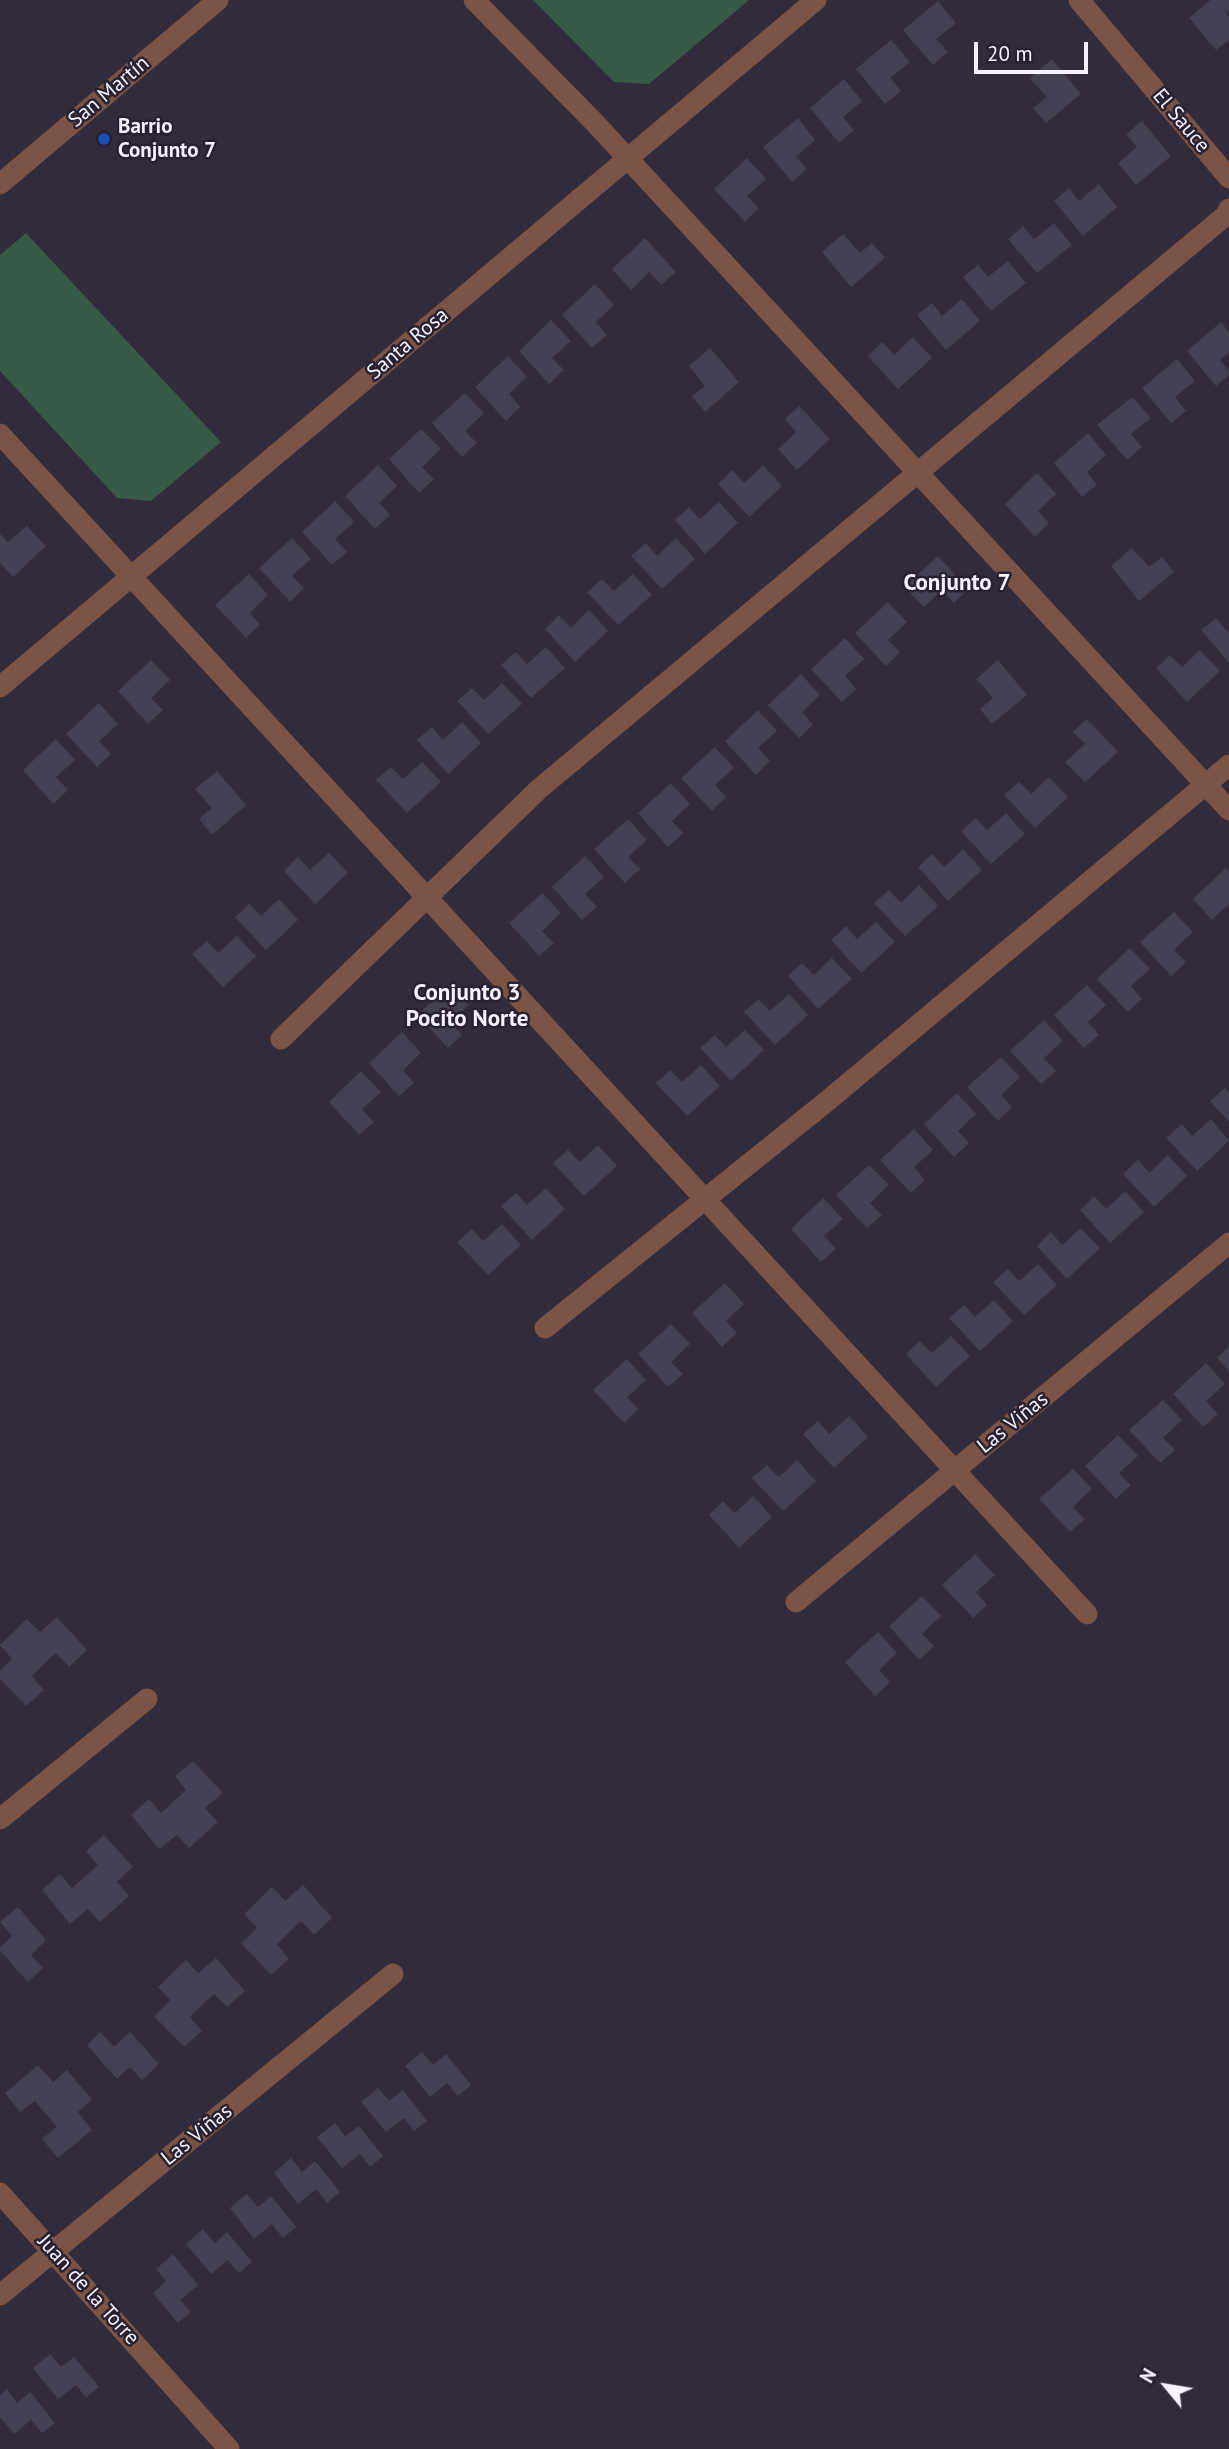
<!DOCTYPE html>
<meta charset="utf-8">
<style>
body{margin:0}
#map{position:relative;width:1229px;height:2449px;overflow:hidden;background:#312b3b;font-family:"PT Sans",sans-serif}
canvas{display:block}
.north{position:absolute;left:1131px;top:2351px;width:70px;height:70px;-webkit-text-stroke:5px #272131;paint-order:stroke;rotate:300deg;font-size:19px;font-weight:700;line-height:28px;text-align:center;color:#f7f3fe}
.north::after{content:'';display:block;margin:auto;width:24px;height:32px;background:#f7f3fe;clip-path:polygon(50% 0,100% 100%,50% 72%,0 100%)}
.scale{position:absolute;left:974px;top:42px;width:114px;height:32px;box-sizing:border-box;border:4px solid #f7f3fe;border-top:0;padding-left:9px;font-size:21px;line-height:24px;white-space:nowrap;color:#f7f3fe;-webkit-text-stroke:5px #272131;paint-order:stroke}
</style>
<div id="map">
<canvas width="1229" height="2449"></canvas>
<div class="north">N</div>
<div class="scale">20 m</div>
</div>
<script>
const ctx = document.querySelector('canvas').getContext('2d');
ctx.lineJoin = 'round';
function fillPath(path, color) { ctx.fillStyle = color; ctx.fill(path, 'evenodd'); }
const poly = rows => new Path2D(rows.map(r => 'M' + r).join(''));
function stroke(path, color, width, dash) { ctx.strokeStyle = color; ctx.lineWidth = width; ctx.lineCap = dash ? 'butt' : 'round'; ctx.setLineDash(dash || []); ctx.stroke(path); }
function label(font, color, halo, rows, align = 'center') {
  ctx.font = font + ' "PT Sans",sans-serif'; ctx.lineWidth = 5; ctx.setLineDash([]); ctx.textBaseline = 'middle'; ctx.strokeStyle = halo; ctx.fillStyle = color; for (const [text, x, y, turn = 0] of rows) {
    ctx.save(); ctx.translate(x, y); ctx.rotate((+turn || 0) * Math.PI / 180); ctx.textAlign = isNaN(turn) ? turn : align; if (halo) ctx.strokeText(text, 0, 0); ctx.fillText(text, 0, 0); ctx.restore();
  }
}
const green = poly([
 [533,0,749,0,649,84,614,82],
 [26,233,221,442,151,501,117,498,0,371,0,255]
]);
const building = poly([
 [1210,0,1229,0,1229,10,1226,13,1229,17,1229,40,1216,50,1189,18],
 [938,1,956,23,936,39,948,52,933,65,903,30],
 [891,40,910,62,890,78,901,91,885,104,856,69],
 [1052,59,1081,94,1046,123,1033,108,1047,97,1030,78],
 [844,79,862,101,843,117,854,130,839,143,810,108],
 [798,118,815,140,796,156,807,169,792,182,763,147],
 [1142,121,1171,156,1136,185,1118,163,1137,147,1126,134],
 [747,158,766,179,747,196,759,208,745,222,714,189],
 [1099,184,1117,207,1083,236,1054,201,1069,188,1079,201],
 [1054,223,1072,245,1037,273,1008,239,1023,226,1034,239],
 [843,234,860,253,872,243,885,258,851,287,822,252],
 [645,238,676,272,661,285,649,272,631,290,612,269],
 [1008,261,1026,283,991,311,963,277,978,265,988,277],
 [595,284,614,305,596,322,607,335,592,348,562,315],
 [962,299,980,321,946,350,917,315,932,303,942,316],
 [551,320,571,341,552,358,564,370,549,384,519,351],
 [1221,322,1229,332,1229,352,1220,360,1229,371,1229,375,1216,386,1187,351],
 [913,337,932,358,898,389,868,356,882,342,894,355],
 [710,348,739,382,705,412,692,396,705,386,689,366],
 [508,356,527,377,509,394,520,407,506,421,475,387],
 [1177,359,1195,381,1175,397,1186,411,1171,423,1142,388],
 [465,393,484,413,465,431,477,443,462,457,432,423],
 [1132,397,1151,418,1131,434,1142,447,1127,460,1097,425],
 [799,406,830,439,797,470,778,449,796,432,785,419],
 [421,429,441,449,422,467,434,479,419,493,389,459],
 [1088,433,1106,455,1087,472,1097,485,1082,497,1054,463],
 [378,465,397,486,379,503,390,515,375,529,345,496],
 [763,465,782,486,749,517,718,484,732,470,744,483],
 [1037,473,1056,494,1038,511,1049,523,1035,537,1005,504],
 [335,501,354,522,335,539,347,552,332,565,302,532],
 [719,502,738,523,705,554,675,520,689,507,700,519],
 [27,526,46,546,13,577,0,563,0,534,8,542],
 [292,538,311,559,292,576,304,588,290,602,259,568],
 [676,538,695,559,662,589,631,556,646,543,657,556],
 [1132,548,1149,567,1162,557,1174,572,1139,601,1111,566],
 [938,556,968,589,954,603,942,590,924,607,904,587],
 [249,574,268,595,250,613,260,625,246,638,215,605],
 [633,574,652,595,618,625,587,592,602,579,614,591],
 [888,602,907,622,888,640,900,652,886,666,855,633],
 [589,610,608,631,575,662,545,629,559,615,571,628],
 [1216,618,1227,631,1229,630,1229,663,1201,630],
 [845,638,864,659,845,676,856,689,842,702,811,669],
 [546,647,565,668,531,698,501,665,516,652,527,664],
 [1200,650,1220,671,1187,702,1156,668,1170,655,1182,667],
 [151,660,170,680,151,698,163,710,148,724,118,691],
 [998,660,1027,695,992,724,980,709,993,698,976,679],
 [801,674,820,695,802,712,813,725,799,738,768,705],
 [502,683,522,704,488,734,457,701,472,688,484,700],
 [99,703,118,724,99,741,111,754,97,767,66,734],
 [758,710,777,731,758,748,770,761,756,775,725,741],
 [1087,719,1118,752,1085,782,1065,762,1085,744,1073,732],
 [462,722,481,743,448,774,417,740,432,727,443,740],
 [56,739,75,760,56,777,68,790,53,804,23,770],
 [715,747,734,768,715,785,726,797,712,811,681,778],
 [422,762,441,782,407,813,376,780,391,767,403,779],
 [217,771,246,805,212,835,199,819,212,808,195,789],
 [1049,777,1068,797,1035,828,1004,795,1019,782,1031,794],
 [671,783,690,804,672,821,683,833,668,847,638,813],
 [1006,813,1025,834,991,864,961,831,976,818,987,830],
 [628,819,647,840,628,857,640,869,625,883,594,849],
 [963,849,982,870,948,901,918,867,932,854,944,867],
 [329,853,348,873,315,904,284,871,298,857,310,870],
 [585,856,604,877,585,894,597,907,582,920,552,887],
 [1226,868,1229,872,1229,904,1212,920,1193,899],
 [919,885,938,906,905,936,874,903,889,890,901,903],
 [542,893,561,913,542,931,554,943,539,956,509,923],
 [279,899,298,920,266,950,235,917,249,904,261,916],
 [1174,912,1193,932,1174,950,1186,962,1171,976,1140,942],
 [876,922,895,942,861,973,831,940,846,926,857,939],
 [237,936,256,956,223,987,192,954,207,941,218,953],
 [1130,948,1150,969,1131,986,1142,999,1128,1012,1097,979],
 [832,958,852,979,818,1009,788,976,802,963,814,975],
 [450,984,469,1005,450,1022,462,1035,448,1048,417,1015],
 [1087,985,1106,1005,1088,1022,1099,1035,1084,1048,1054,1015],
 [789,994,808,1015,775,1045,744,1012,759,999,770,1011],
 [1044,1020,1063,1041,1044,1058,1056,1071,1041,1084,1010,1051],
 [745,1030,764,1050,731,1081,700,1048,715,1035,726,1047],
 [402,1032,421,1053,403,1070,414,1083,399,1096,369,1063],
 [1001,1057,1020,1077,1001,1095,1012,1107,998,1121,967,1087],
 [701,1065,720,1086,687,1116,656,1083,670,1070,682,1082],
 [361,1071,381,1092,362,1109,374,1122,359,1135,329,1102],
 [1225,1088,1229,1092,1229,1122,1210,1101],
 [957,1093,976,1114,958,1131,969,1143,954,1157,924,1124],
 [1211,1119,1229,1141,1197,1171,1166,1138,1182,1124,1192,1136],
 [914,1129,933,1150,914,1167,925,1180,911,1193,880,1160],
 [598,1145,617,1166,584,1196,553,1163,568,1150,580,1162],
 [1168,1155,1187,1176,1154,1207,1123,1174,1138,1160,1149,1173],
 [869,1165,889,1185,870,1203,882,1215,867,1228,836,1195],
 [546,1188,565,1209,532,1240,501,1206,516,1193,527,1205],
 [1125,1191,1144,1212,1110,1243,1080,1210,1094,1196,1106,1209],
 [823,1198,843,1219,824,1236,836,1249,821,1262,791,1229],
 [502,1224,521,1245,488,1275,457,1242,472,1229,483,1241],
 [1081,1228,1100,1248,1067,1279,1037,1246,1051,1232,1062,1245],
 [1038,1264,1057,1285,1024,1315,993,1282,1008,1269,1019,1281],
 [725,1283,744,1304,726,1321,737,1333,722,1347,692,1313],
 [994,1300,1013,1321,980,1351,949,1318,964,1305,975,1317],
 [671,1324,690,1344,671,1362,683,1374,668,1387,638,1354],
 [951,1336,970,1356,936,1387,906,1354,920,1341,932,1353],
 [1229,1346,1229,1371,1217,1358],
 [627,1359,646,1380,627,1397,639,1409,624,1423,593,1390],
 [1206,1363,1225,1384,1206,1401,1218,1414,1203,1427,1173,1394],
 [1163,1400,1182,1420,1163,1438,1175,1450,1160,1463,1129,1430],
 [849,1416,868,1437,834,1468,803,1434,818,1421,829,1434],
 [1118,1435,1138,1456,1119,1473,1131,1485,1116,1499,1085,1466],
 [797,1460,816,1481,783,1511,752,1478,767,1465,779,1477],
 [1073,1469,1092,1489,1073,1507,1085,1519,1070,1532,1039,1499],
 [753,1496,772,1517,739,1548,709,1515,723,1501,735,1513],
 [975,1554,995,1575,976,1592,987,1605,973,1618,942,1585],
 [922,1596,941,1616,922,1634,934,1646,919,1660,889,1626],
 [57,1617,87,1650,69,1667,56,1653,47,1661,32,1676,44,1690,26,1706,0,1679,0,1671,12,1659,0,1645,27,1619,40,1632],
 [878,1632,897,1653,879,1670,890,1682,875,1696,845,1662],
 [193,1761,223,1793,205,1808,218,1822,189,1848,177,1835,159,1849,131,1815,149,1799,161,1813,186,1790,175,1776],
 [104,1835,133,1867,117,1882,129,1896,100,1922,88,1909,70,1924,42,1890,60,1874,72,1888,98,1865,86,1851],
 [303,1885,332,1918,314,1935,301,1921,277,1944,289,1959,271,1975,241,1943,257,1928,244,1914,272,1887,285,1901],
 [18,1907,46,1940,31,1955,43,1968,28,1982,0,1951,0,1947,12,1936,0,1922],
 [216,1958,245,1991,227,2007,214,1994,202,2005,190,2017,202,2031,184,2047,154,2016,170,2000,158,1987,186,1960,198,1973],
 [100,2032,114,2047,130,2032,159,2064,142,2080,130,2067,117,2079,87,2045],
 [422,2052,433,2065,446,2054,471,2085,458,2096,447,2083,430,2097,405,2066],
 [38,2065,53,2082,67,2070,92,2100,78,2112,92,2130,58,2158,42,2139,57,2127,35,2101,20,2112,5,2093],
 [378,2088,389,2101,403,2090,427,2121,414,2131,404,2118,386,2132,361,2102],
 [335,2123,345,2136,359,2126,383,2156,370,2167,360,2154,342,2168,317,2137],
 [291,2158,302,2172,315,2161,340,2192,327,2203,316,2189,298,2204,274,2173],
 [247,2194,258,2207,271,2196,296,2227,283,2238,272,2224,254,2239,230,2208],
 [203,2229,215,2243,227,2232,252,2262,239,2273,228,2260,211,2274,186,2244],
 [173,2254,198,2285,180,2300,191,2312,178,2323,153,2293,166,2281,156,2269],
 [50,2354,61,2367,74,2357,99,2387,86,2398,76,2385,58,2399,33,2368],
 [7,2389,17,2403,30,2392,55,2423,42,2433,31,2420,14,2434,0,2417,0,2395]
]);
const minor = poly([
 [474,0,595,123,1229,810],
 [1079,0,1229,178],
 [0,434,1087,1614],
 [0,687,816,0],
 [281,1039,539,789,1226,215,1229,209],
 [545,1328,826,1102,1229,765],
 [796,1602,1229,1243],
 [0,1819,147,1699],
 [0,2193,229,2449],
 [0,2295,393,1974]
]);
const tertiary = poly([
 [0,184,218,0]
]);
const markers = [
 [104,139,7,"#1a4fb4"]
];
const streetNames = [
 ["San Martín",109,92,-40],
 ["El Sauce",1181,121,50],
 ["Santa Rosa",408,344,-40],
 ["Las Viñas",1013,1423,-39],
 ["Las Viñas",197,2135,-39],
 ["Juan de la Torre",88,2290,48]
];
const poiNames = [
 ["Barrio",118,127],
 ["Conjunto 7",118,151]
];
const neighbourhoodNames = [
 ["Conjunto 7",957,583],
 ["Conjunto 3",467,993],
 ["Pocito Norte",467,1019]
];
fillPath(green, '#365a46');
fillPath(building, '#434052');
stroke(minor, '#7b5445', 21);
stroke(tertiary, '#7b5445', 21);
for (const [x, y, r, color] of markers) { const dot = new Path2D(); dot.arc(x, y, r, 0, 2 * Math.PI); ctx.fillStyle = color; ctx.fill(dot); stroke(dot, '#272131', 2.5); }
label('21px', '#f7f3fe', '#272131', streetNames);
label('bold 21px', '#f7f3fe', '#272131', poiNames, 'left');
label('bold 23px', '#f7f3fe', '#272131', neighbourhoodNames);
</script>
